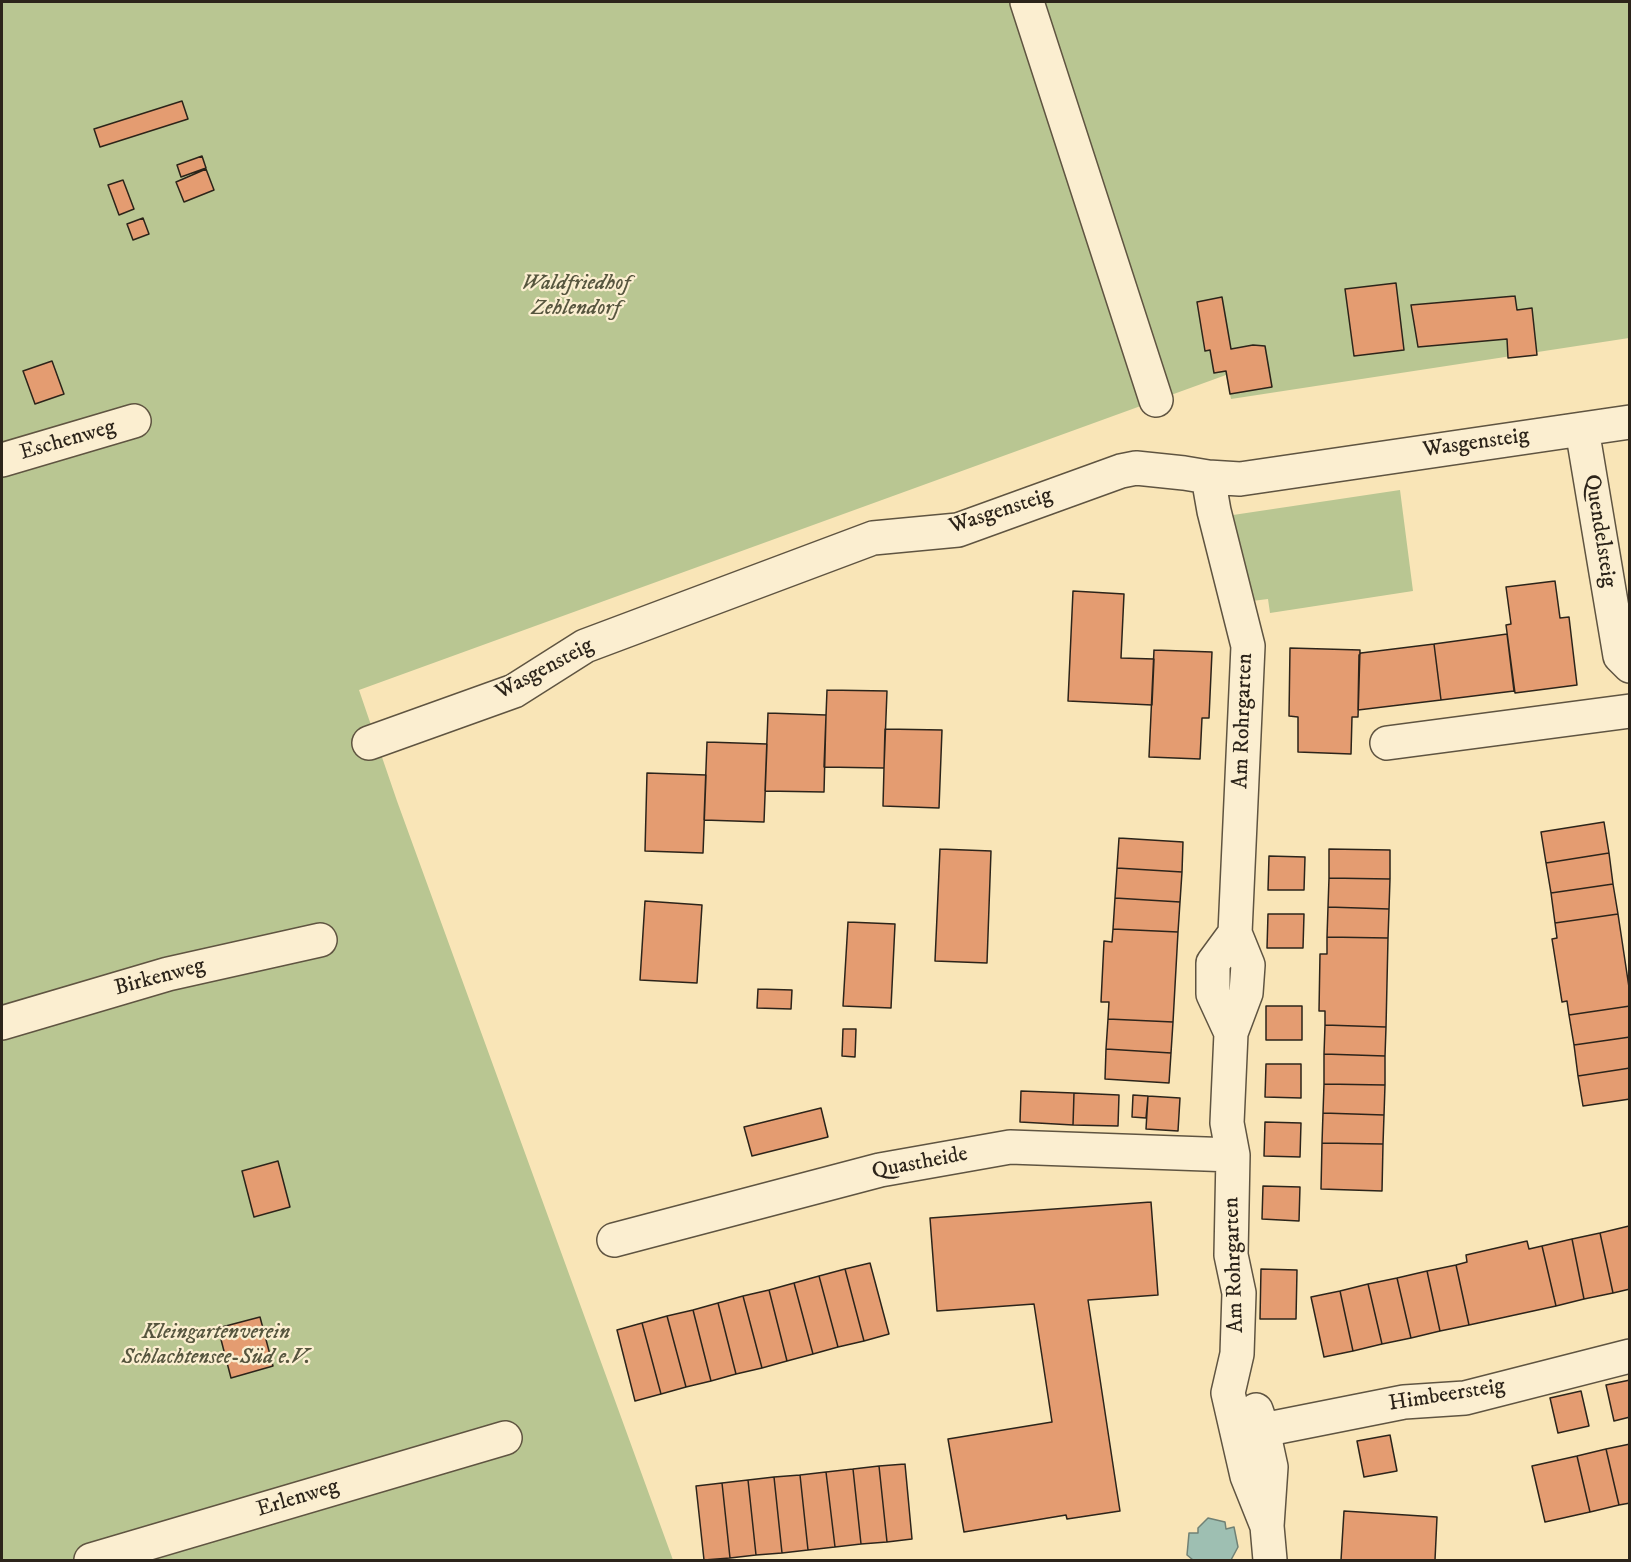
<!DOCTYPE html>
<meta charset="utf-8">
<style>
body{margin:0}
#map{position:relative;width:1631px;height:1562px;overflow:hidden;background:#f9e5b7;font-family:"IM FELL DW Pica",serif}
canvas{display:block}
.frame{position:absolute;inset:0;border:3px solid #2c241a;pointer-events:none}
</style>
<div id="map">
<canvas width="1631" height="1562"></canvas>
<div class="frame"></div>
</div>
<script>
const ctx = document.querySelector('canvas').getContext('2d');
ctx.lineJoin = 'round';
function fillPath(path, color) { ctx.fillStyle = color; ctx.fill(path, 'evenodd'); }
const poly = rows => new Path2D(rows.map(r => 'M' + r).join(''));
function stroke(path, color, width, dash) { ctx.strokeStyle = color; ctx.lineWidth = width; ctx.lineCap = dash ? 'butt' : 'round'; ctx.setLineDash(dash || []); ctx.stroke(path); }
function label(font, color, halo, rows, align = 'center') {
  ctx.font = font + ' "IM FELL DW Pica",serif'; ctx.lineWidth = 4.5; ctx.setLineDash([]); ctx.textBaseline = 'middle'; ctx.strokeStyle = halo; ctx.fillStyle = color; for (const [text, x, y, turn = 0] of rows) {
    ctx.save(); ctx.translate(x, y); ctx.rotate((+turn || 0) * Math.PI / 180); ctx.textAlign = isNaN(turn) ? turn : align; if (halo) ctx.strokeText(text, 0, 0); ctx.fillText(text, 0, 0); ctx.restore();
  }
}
const green = poly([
 [2,2,1629,2,1629,338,1231,399,1226,375,359,690,397,801,673,1560,2,1560],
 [1400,490,1413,591,1270,613,1268,599,1252,601,1233,515]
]);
const water = poly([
 [1208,1518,1225,1522,1226,1529,1234,1527,1238,1547,1231,1560,1193,1560,1187,1555,1189,1533,1198,1533,1198,1528,1208,1518]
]);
const building = poly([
 [182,101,188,119,100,147,94,129,182,101],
 [202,156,206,168,181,177,177,165,202,156],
 [206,169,214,190,184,202,176,182,206,169],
 [123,180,134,209,119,215,108,185,123,180],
 [143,218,149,234,133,240,127,224,143,218],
 [1396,283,1404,350,1354,356,1345,289,1396,283],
 [1515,296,1517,310,1532,308,1537,355,1508,358,1507,339,1418,347,1411,305,1515,296],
 [1222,297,1231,349,1253,345,1265,346,1272,387,1230,394,1226,371,1214,373,1210,350,1205,351,1197,302,1222,297],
 [52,361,64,394,35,404,23,371,52,361],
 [1555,581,1560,618,1569,617,1577,685,1515,693,1506,625,1511,624,1506,587,1555,581],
 [1073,591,1124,594,1121,658,1154,659,1152,705,1068,701,1073,591],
 [1507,634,1514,691,1441,700,1434,644,1507,634],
 [1434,644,1441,700,1358,710,1359,655,1361,653,1434,644],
 [1290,648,1360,650,1358,717,1352,717,1351,754,1298,752,1298,717,1289,716,1290,648],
 [1154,650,1212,652,1209,718,1202,718,1200,759,1149,757,1154,650],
 [827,690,887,691,884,768,824,767,827,690],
 [768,713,826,715,824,792,765,791,768,713],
 [885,729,942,730,939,808,883,806,885,729],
 [707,742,767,744,764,822,704,820,707,742],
 [647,773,706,775,703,853,645,851,647,773],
 [1604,822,1609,853,1546,863,1541,832,1604,822],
 [1119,838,1183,842,1182,872,1117,868,1119,838],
 [940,849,991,851,987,963,935,961,940,849],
 [1329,849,1390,850,1390,879,1329,878,1329,849],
 [1609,853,1613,884,1551,893,1546,863,1609,853],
 [1269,856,1305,857,1304,890,1268,890,1269,856],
 [1117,868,1182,872,1180,902,1115,898,1117,868],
 [1329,878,1390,879,1389,909,1328,907,1329,878],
 [1613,884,1618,914,1555,923,1551,893,1613,884],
 [1115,898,1180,902,1178,932,1113,929,1115,898],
 [645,901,702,905,697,983,640,980,645,901],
 [1328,907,1389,909,1388,938,1327,937,1328,907],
 [1268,914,1304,914,1303,948,1267,948,1268,914],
 [1618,914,1630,994,1630,1006,1569,1015,1567,1001,1562,1002,1552,939,1557,938,1555,923,1618,914],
 [848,922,895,924,891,1008,843,1006,848,922],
 [1113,929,1178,932,1173,1022,1108,1019,1109,1002,1101,1002,1104,941,1112,942,1113,929],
 [1327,937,1388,938,1386,1027,1325,1025,1325,1011,1319,1011,1320,954,1327,954,1327,937],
 [758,989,792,990,791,1009,757,1008,758,989],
 [1266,1006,1302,1006,1302,1040,1266,1040,1266,1006],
 [1630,1006,1630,1037,1574,1045,1569,1015,1630,1006],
 [1108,1019,1173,1022,1171,1053,1106,1049,1108,1019],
 [1325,1025,1386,1027,1385,1056,1324,1054,1325,1025],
 [843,1029,856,1029,855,1057,842,1056,843,1029],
 [1630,1037,1630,1068,1578,1076,1574,1045,1630,1037],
 [1106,1049,1171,1053,1169,1083,1105,1079,1106,1049],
 [1324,1054,1385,1056,1385,1085,1324,1084,1324,1054],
 [1266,1064,1301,1064,1301,1098,1265,1097,1266,1064],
 [1630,1068,1630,1099,1583,1106,1578,1076,1630,1068],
 [1324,1084,1385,1085,1384,1115,1323,1113,1324,1084],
 [1021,1091,1074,1093,1073,1125,1020,1122,1021,1091],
 [1074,1093,1119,1095,1118,1126,1073,1125,1074,1093],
 [1133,1095,1148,1096,1146,1118,1132,1117,1133,1095],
 [1148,1096,1180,1098,1178,1131,1146,1129,1148,1096],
 [821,1108,828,1137,752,1156,744,1127,821,1108],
 [1323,1113,1384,1115,1383,1144,1322,1143,1323,1113],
 [1265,1122,1301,1123,1300,1157,1264,1156,1265,1122],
 [1322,1143,1383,1144,1382,1191,1321,1189,1322,1143],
 [278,1161,290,1207,254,1217,242,1171,278,1161],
 [1263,1186,1300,1187,1299,1221,1262,1219,1263,1186],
 [1151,1202,1158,1295,1088,1300,1120,1511,1067,1519,1066,1515,964,1532,948,1439,1052,1422,1034,1304,937,1311,930,1218,1151,1202],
 [1629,1226,1630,1289,1613,1293,1600,1233,1629,1226],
 [1600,1233,1613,1293,1584,1299,1572,1239,1600,1233],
 [1572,1239,1584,1299,1556,1306,1542,1246,1572,1239],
 [1527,1241,1529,1249,1542,1246,1556,1306,1469,1325,1456,1265,1467,1262,1466,1255,1527,1241],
 [870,1263,889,1334,864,1341,845,1269,870,1263],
 [1456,1265,1469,1325,1440,1331,1427,1271,1456,1265],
 [845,1269,864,1341,838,1347,819,1276,845,1269],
 [1261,1269,1297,1270,1296,1319,1260,1319,1261,1269],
 [1427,1271,1440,1331,1411,1338,1397,1278,1427,1271],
 [819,1276,838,1347,813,1354,794,1283,819,1276],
 [1397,1278,1411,1338,1382,1344,1368,1284,1397,1278],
 [794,1283,813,1354,787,1361,769,1290,794,1283],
 [1368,1284,1382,1344,1353,1351,1340,1291,1368,1284],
 [769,1290,787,1361,762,1368,743,1296,769,1290],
 [1340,1291,1353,1351,1324,1357,1311,1297,1340,1291],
 [743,1296,762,1368,736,1374,718,1303,743,1296],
 [718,1303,736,1374,711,1381,693,1310,718,1303],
 [693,1310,711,1381,686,1387,667,1316,693,1310],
 [667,1316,686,1387,661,1394,642,1323,667,1316],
 [260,1317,273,1366,231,1378,218,1328,260,1317],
 [642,1323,661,1394,635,1401,617,1330,642,1323],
 [1630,1380,1630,1417,1614,1421,1606,1385,1630,1380],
 [1581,1391,1589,1426,1558,1433,1550,1398,1581,1391],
 [1390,1435,1397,1471,1364,1477,1357,1441,1390,1435],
 [1630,1444,1630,1503,1619,1505,1606,1449,1630,1444],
 [1606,1449,1619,1505,1590,1512,1577,1456,1606,1449],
 [1577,1456,1590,1512,1545,1522,1532,1466,1577,1456],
 [905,1464,912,1539,887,1542,879,1466,905,1464],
 [879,1466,887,1542,861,1544,853,1469,879,1466],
 [853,1469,861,1544,835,1547,826,1472,853,1469],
 [826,1472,835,1547,808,1550,800,1475,826,1472],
 [800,1475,808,1550,782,1553,774,1477,800,1475],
 [774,1477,782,1553,756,1555,748,1480,774,1477],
 [748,1480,756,1555,730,1558,722,1483,748,1480],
 [722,1483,730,1558,704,1560,696,1486,722,1483],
 [1344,1511,1437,1517,1435,1560,1341,1560,1344,1511]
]);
const minor = poly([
 [1027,2,1156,400],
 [1582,429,1620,656,1630,666],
 [2,460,134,421],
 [1208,477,1214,511,1248,646,1235,933,1248,965,1246,993,1231,1033,1227,1123,1233,1155,1231,1255,1239,1293,1237,1354,1228,1393,1247,1476,1267,1526],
 [369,743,514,691,585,646,873,538,958,530,1121,471,1136,468,1184,473,1208,477,1240,479,1630,422],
 [1387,743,1630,711],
 [2,1023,168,974,320,940],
 [1231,1033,1213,994,1213,963,1235,933],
 [614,1240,880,1170,1010,1147,1233,1155],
 [1256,1410,1263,1430,1271,1467,1267,1526,1270,1560],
 [1263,1430,1404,1402,1465,1398,1630,1356],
 [91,1560,505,1438]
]);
const parkNames = [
 ["Waldfriedhof",576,284],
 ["Zehlendorf",576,309],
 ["Kleingartenverein",216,1333],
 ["Schlachtensee-Süd e.V.",216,1358]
];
const streetNames = [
 ["Eschenweg",68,441,-16],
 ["Wasgensteig",1476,444,-8],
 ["Wasgensteig",1001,512,-18],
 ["Quendelsteig",1599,531,81],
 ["Wasgensteig",545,670,-28],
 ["Am Rohrgarten",1244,721,-88],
 ["Birkenweg",160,978,-15],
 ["Quastheide",920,1164,-11],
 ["Am Rohrgarten",1235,1265,-92],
 ["Himbeersteig",1447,1396,-9],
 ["Erlenweg",298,1499,-17]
];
fillPath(green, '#b9c692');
fillPath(water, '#9ebfb2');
stroke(water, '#708175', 1.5);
fillPath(building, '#e49c71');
stroke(building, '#2c241a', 1.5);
stroke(minor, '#5f5441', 36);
stroke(minor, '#fbeed0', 33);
label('italic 22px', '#56553e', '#fbeed0', parkNames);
label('22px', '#2c241a', '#fbeed0', streetNames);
</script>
